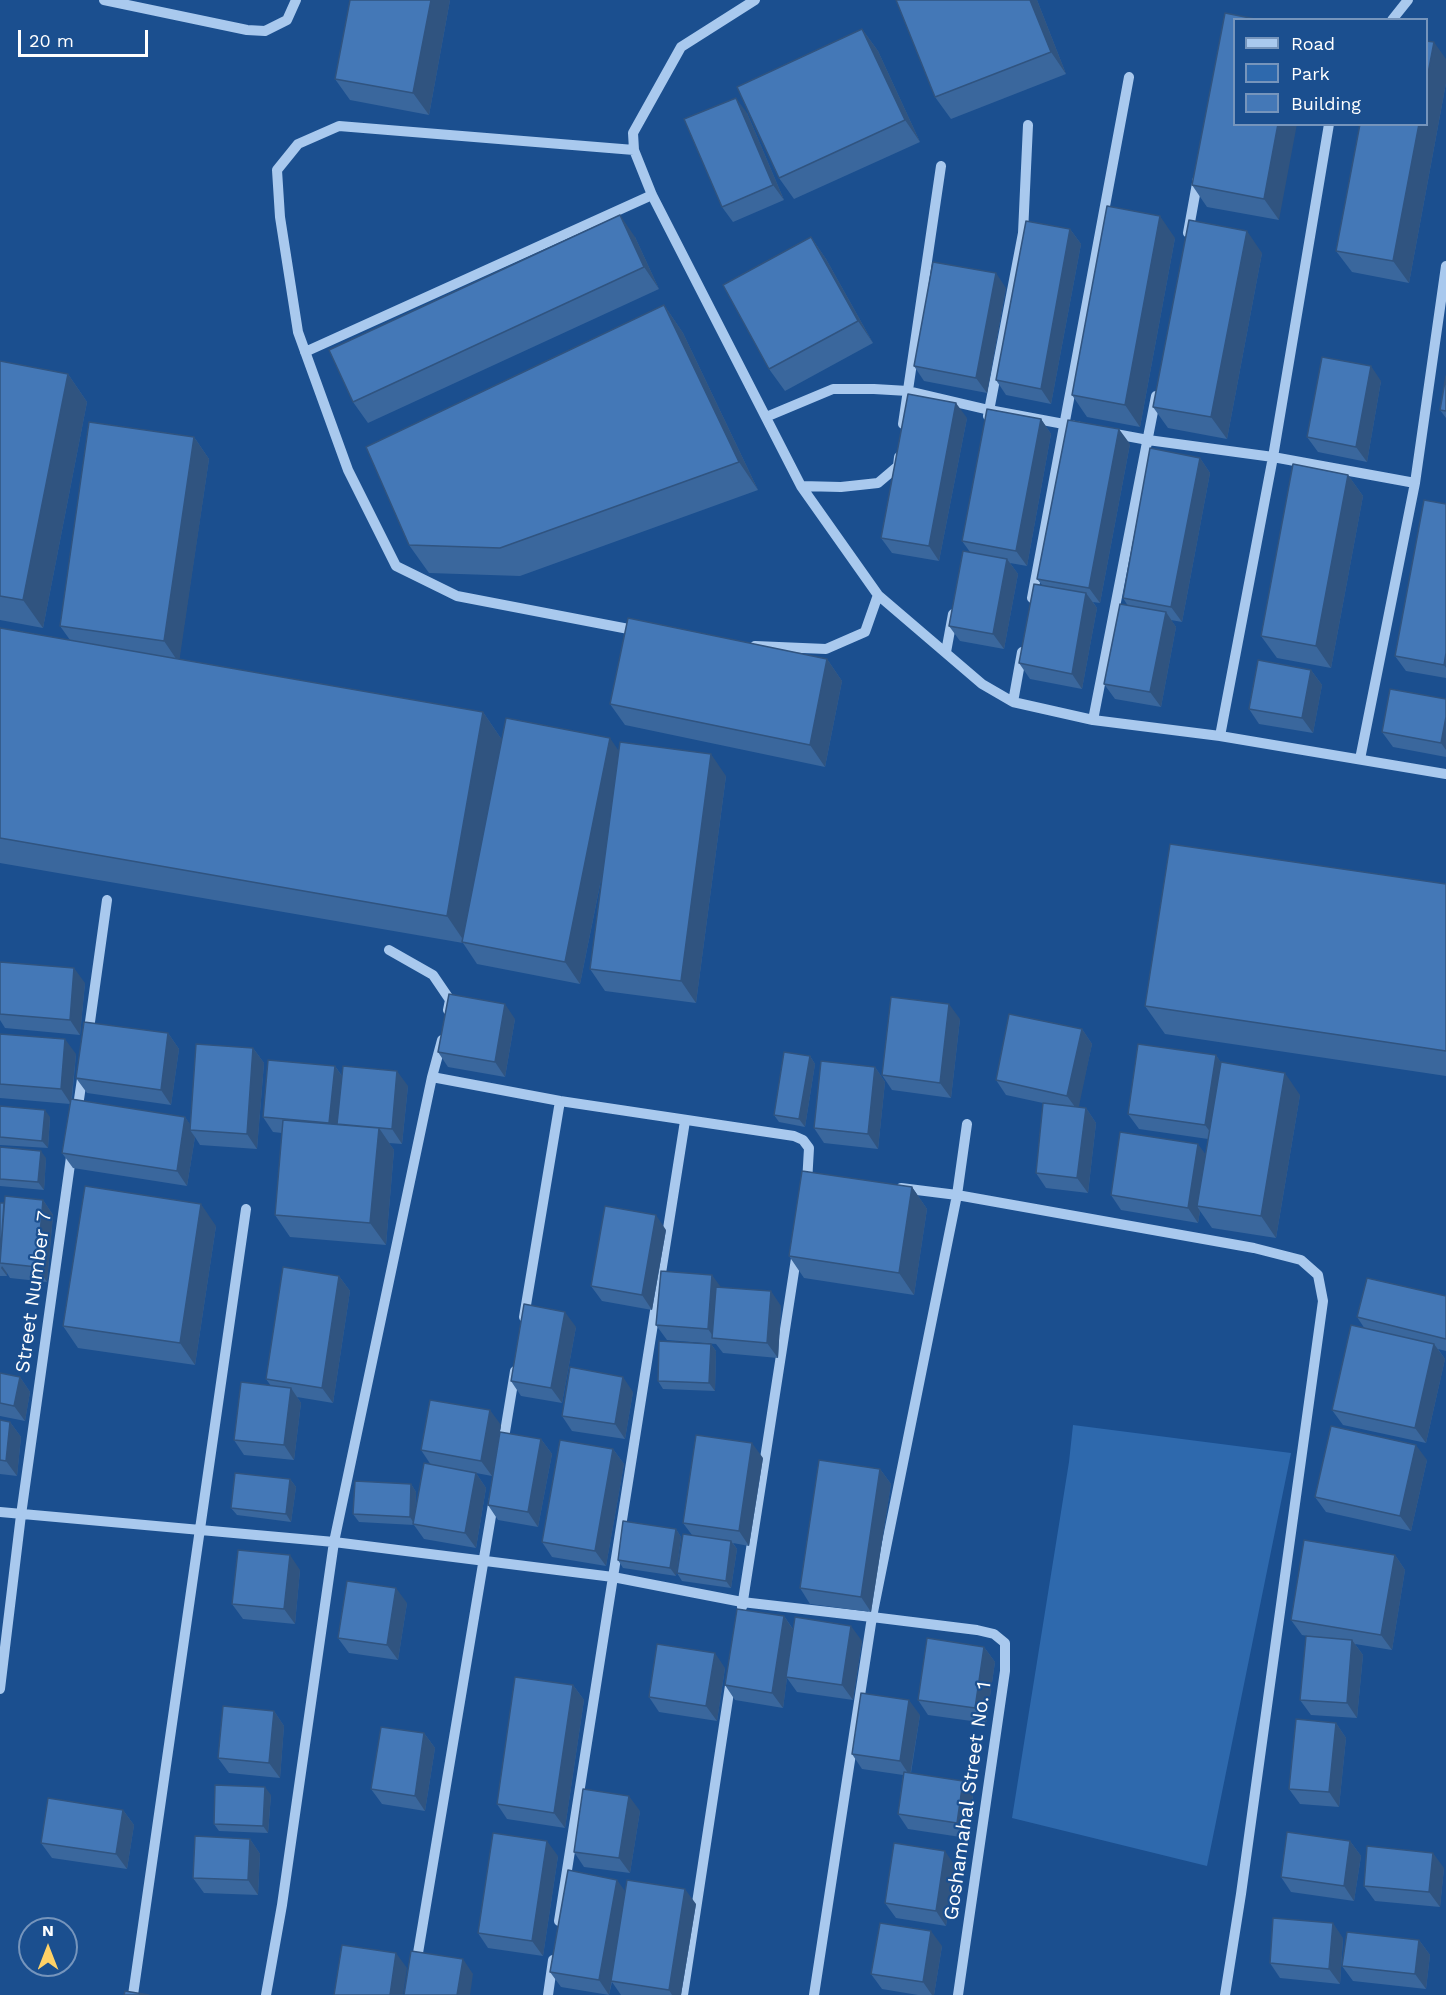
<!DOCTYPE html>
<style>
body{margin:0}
#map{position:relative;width:1446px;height:1995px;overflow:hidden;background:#1b4f8f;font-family:"Work Sans",sans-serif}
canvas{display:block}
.legend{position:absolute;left:1233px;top:18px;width:195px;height:108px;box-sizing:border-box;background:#1b4f8f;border:2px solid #7695bc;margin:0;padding:8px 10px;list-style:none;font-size:18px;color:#fff}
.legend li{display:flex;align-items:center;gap:12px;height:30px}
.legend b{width:30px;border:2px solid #7695bc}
.north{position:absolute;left:18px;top:1917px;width:60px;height:60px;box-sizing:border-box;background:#1b4f8f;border:2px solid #7695bc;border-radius:50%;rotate:0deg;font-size:16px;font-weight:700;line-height:24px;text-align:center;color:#fff}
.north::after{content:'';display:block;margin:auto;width:21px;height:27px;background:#ffd166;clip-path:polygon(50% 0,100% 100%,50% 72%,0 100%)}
.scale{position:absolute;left:18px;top:30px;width:130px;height:27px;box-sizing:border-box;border:3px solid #fff;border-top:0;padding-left:8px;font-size:18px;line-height:21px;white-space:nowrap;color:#fff;-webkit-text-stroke:4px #1b4f8f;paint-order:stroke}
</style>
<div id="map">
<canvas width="1446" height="1995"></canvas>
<ul class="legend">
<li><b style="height:8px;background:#a9c9ee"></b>Road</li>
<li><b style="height:16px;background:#2e69ad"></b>Park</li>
<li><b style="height:16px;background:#4478b7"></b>Building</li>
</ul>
<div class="north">N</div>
<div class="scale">20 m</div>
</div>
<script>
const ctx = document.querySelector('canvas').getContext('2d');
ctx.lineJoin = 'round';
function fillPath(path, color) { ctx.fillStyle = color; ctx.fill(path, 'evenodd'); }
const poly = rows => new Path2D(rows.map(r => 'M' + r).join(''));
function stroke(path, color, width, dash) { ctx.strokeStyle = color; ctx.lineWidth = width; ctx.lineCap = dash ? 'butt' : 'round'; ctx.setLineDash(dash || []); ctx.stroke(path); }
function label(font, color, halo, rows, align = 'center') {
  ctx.font = font + ' "Work Sans",sans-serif'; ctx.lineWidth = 4.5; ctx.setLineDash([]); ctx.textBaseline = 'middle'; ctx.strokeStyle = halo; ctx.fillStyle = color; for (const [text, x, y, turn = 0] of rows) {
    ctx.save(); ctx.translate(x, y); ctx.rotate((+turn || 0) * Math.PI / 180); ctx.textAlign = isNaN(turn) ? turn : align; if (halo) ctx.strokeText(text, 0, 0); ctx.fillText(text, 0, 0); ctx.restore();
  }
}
const green = poly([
 [1073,1425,1291,1453,1207,1866,1012,1818,1069,1462]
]);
const minor = poly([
 [104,0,247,30,265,31,287,20,296,0],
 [755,0,681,47,633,133,634,150,652,195,801,486,878,595,982,684,1013,702,1093,720,1220,736,1446,774],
 [1392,20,1408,0],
 [634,150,339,126,298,144,277,170,280,217,298,332,348,470,396,566,457,596,639,631],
 [1188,233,1198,178],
 [305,352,652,195],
 [988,416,1023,233,1028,125],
 [766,417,833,389,874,389,908,391,989,410,1080,427],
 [903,424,941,166],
 [1110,433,1148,440,1273,457,1415,483],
 [801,486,841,487,878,483,898,466,899,457],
 [1032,598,1129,77],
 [755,646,826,649,865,632,878,595],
 [946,652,953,614],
 [1013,702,1022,652],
 [1093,720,1156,396],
 [1220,736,1273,457,1329,124],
 [1360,759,1415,483,1446,266],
 [389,950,433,975,450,1000,448,1010],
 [88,1036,107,900],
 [432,1077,560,1101,794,1136,803,1140,809,1148,807,1183],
 [77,1113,83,1072],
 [901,1188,957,1195,967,1124],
 [524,1317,560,1101],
 [503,1444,515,1371],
 [0,1512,334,1542,613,1577,685,1121],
 [742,1607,797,1252],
 [0,1689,21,1515,72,1150],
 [559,1921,613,1577,742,1602,872,1617,957,1195,1254,1248,1301,1260,1318,1275,1323,1301,1241,1894,1225,1995],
 [416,1965,494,1498],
 [133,1995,246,1209],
 [266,1995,282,1905,334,1542,432,1077,442,1040],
 [548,1995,553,1960],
 [683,1995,731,1679],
 [814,1995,872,1617,977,1630,994,1634,1005,1643,1005,1671,958,1995]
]);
const wall = poly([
 [350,0,450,0,429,115,350,100,335,79],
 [1037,0,1066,74,951,119,935,97],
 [1225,13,1279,220,1207,207,1192,185],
 [862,29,878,51,920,142,794,199,779,178],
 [1446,59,1446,83,1409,283,1352,272,1336,251],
 [747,113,784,200,733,222,722,207],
 [1070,229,1081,244,1051,404,1006,395,996,380],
 [635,237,659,289,368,423,353,402],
 [811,237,826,259,873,343,785,391,769,369],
 [1175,238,1140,427,1087,417,1072,395],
 [1262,253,1227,439,1168,428,1153,407],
 [1006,288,987,393,924,381,914,366],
 [664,305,683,333,758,490,520,576,429,573,409,545],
 [0,361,68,374,87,402,43,628,0,620],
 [1446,376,1446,418,1440,410],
 [1381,381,1367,462,1318,452,1307,437],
 [967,418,939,561,892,553,881,538],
 [1041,419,1051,434,1027,566,1010,563,1018,574,1004,649,960,641,949,626,970,552,962,541],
 [194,437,209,459,179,659,483,712,502,740,619,751,726,776,696,1003,605,991,590,969,603,870,580,984,477,964,463,943,0,863,0,628,70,640,60,626],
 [1130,444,1100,603,1093,602,1097,608,1082,689,1030,679,1019,663,1042,585,1037,579],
 [1200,458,1210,473,1182,622,1171,620,1176,627,1161,707,1115,699,1104,684,1128,606,1123,598],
 [1348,475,1363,496,1331,668,1277,658,1261,636],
 [1446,504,1446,678,1406,671,1395,656],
 [827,659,842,681,825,767,625,725,610,704],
 [1311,670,1322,685,1313,733,1259,724,1249,709],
 [1446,699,1446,757,1393,747,1382,732],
 [1446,884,1446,1076,1165,1034,1145,1006],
 [0,962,85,983,80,1035,5,1028,0,1020],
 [515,1019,505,1077,448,1067,438,1052],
 [960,1019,951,1098,892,1090,882,1075],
 [1082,1029,1092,1044,1078,1107,1086,1108,1096,1123,1088,1193,1046,1188,1036,1173,1043,1103,1006,1095,996,1080],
 [168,1033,179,1049,171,1105,87,1093,76,1078],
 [0,1034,76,1054,72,1099,185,1117,190,1125,253,1048,264,1063,257,1149,200,1145,195,1137,187,1186,73,1168,62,1153,70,1104,0,1098],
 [1216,1055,1221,1063,1300,1095,1276,1238,1212,1228,1200,1211,1198,1223,1121,1210,1111,1195,1206,1155,1208,1139,1139,1129,1128,1114],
 [810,1056,815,1064,805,1127,779,1122,774,1115],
 [335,1066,342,1076,408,1086,402,1144,389,1143,394,1150,386,1245,290,1237,275,1215,282,1133,273,1132,263,1117],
 [875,1067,885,1082,878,1149,824,1143,814,1128],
 [0,1106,50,1117,48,1148,0,1145],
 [0,1147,46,1158,44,1190,0,1186],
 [912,1187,927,1209,914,1295,804,1278,789,1256],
 [43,1200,53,1215,47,1282,10,1278,7,1273,7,1276,0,1276,0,1203,4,1203,5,1204],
 [216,1226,195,1365,78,1348,63,1326],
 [666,1230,652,1310,602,1301,591,1286],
 [339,1276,350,1291,333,1403,297,1397,301,1403,294,1460,244,1455,234,1440,271,1386,266,1379],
 [1446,1296,1446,1351,1438,1349,1445,1359,1426,1443,1343,1425,1332,1410,1365,1329,1357,1317],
 [781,1306,778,1358,723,1353,716,1344,667,1340,656,1325],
 [576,1327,562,1403,521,1396,511,1381],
 [711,1344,716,1351,715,1391,663,1389,658,1381],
 [0,1373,20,1377,30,1392,25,1421,0,1416],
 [633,1392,625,1439,572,1431,562,1416],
 [0,1420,10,1422,21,1437,17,1476,0,1474],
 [501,1425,492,1476,476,1473,486,1488,476,1548,424,1539,414,1525,359,1522,353,1514,411,1484,416,1492,415,1512,431,1465,421,1450],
 [541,1439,552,1454,538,1527,498,1520,488,1505],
 [613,1449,624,1464,606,1566,552,1557,542,1542],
 [763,1458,749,1546,733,1543,737,1549,731,1588,682,1581,677,1573,692,1535,683,1523],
 [1427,1460,1411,1531,1326,1512,1315,1497],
 [880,1469,891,1484,871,1612,810,1604,800,1588],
 [290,1479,296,1487,291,1522,237,1515,231,1508],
 [676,1529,681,1537,676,1576,623,1568,618,1560],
 [1395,1555,1405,1570,1392,1650,1355,1644,1363,1655,1357,1718,1311,1715,1300,1700,1308,1636,1302,1635,1291,1620],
 [300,1570,295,1624,243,1619,232,1604],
 [407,1603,398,1660,349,1653,338,1638],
 [784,1616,793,1629,862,1641,853,1700,797,1692,787,1678,783,1708,735,1700,725,1685],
 [984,1647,995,1662,986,1723,928,1715,918,1700],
 [725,1668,717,1721,659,1712,649,1697],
 [573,1685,584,1700,565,1828,507,1819,497,1804],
 [274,1711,284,1726,280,1778,229,1773,218,1758],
 [920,1715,911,1773,963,1781,973,1796,967,1838,908,1829,898,1814,903,1775,862,1769,852,1754],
 [1336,1723,1346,1738,1339,1807,1300,1804,1289,1789],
 [424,1733,435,1748,425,1811,382,1804,371,1789],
 [271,1795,268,1833,219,1831,214,1824],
 [123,1810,134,1825,127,1869,52,1858,41,1843],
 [640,1811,630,1873,584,1867,574,1852],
 [250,1839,260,1854,258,1895,204,1893,193,1878],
 [1350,1841,1361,1856,1354,1901,1291,1892,1281,1877],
 [558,1856,543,1956,488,1948,478,1933],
 [955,1866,946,1926,896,1918,885,1903],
 [1444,1868,1440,1907,1375,1901,1364,1886],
 [625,1891,696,1904,681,1995,621,1995,612,1982,609,1995,561,1987,550,1972],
 [1343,1938,1340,1984,1280,1978,1270,1963],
 [1419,1940,1430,1955,1426,1989,1353,1981,1342,1966],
 [942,1946,934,1995,918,1995,882,1989,871,1974]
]);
const shadedWall = poly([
 [431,0,450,0,429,115,413,93],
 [1030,0,1037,0,1066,74,1051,52],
 [862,29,878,51,920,142,905,120],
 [1434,42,1446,59,1446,83,1409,283,1393,261,1419,124,1426,124,1426,84],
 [736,98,747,113,784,200,773,185],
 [1278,124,1297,124,1279,220,1264,199],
 [620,215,635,237,659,289,644,267],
 [1160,216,1175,238,1140,427,1125,405],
 [1070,229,1081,244,1051,404,1041,389],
 [1247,231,1262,253,1227,439,1211,417],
 [811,237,826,259,873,343,858,321],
 [996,273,1006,288,987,393,976,378],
 [664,305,683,333,758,490,739,462],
 [1371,366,1381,381,1367,462,1356,447],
 [68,374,87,402,43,628,23,600],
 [956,403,967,418,939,561,929,546],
 [1041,419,1051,434,1027,566,1016,551],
 [1119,429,1130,444,1100,603,1089,588],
 [194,437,209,459,179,663,164,641],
 [1200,458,1210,473,1182,622,1171,607],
 [1348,475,1363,496,1331,668,1316,646],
 [1007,559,1018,574,1004,649,993,634],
 [1086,593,1097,608,1082,689,1072,674],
 [1166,612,1176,627,1161,707,1150,692],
 [1446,653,1446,668,1444,665],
 [827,659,842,681,825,767,810,745],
 [1311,670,1322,685,1313,733,1302,718],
 [483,712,502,740,466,944,447,916],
 [1446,717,1446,750,1441,743],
 [610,738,625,760,580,984,565,962],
 [711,754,726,776,696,1003,681,981],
 [74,968,85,983,80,1035,70,1020],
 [505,1004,515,1019,505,1077,495,1062],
 [949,1004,960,1019,951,1098,940,1083],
 [1082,1029,1092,1044,1078,1111,1067,1096],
 [168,1033,179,1049,171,1105,161,1090],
 [65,1039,76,1054,71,1104,61,1089],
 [253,1048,264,1063,257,1149,247,1134],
 [1216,1055,1226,1070,1216,1140,1205,1125],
 [810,1056,815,1064,805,1127,799,1119],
 [335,1066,345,1081,340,1138,329,1123],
 [875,1067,885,1082,878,1149,868,1134],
 [397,1071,408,1086,402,1144,392,1129],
 [1285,1073,1300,1095,1276,1238,1261,1216],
 [1086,1108,1096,1123,1088,1193,1077,1178],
 [45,1110,50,1117,48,1148,42,1141],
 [185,1117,194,1130,190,1130,195,1137,187,1186,177,1171],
 [379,1128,394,1150,386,1245,370,1223],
 [1198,1144,1209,1159,1197,1206,1200,1211,1198,1223,1188,1208],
 [41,1151,46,1158,44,1190,38,1182],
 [912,1187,927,1209,914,1295,899,1273],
 [43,1200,53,1215,47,1282,37,1267],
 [201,1204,216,1226,195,1365,180,1343],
 [656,1215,666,1230,652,1310,642,1295],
 [2,1266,7,1273,7,1276,1,1268],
 [712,1275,723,1290,715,1339,708,1329],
 [339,1276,350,1291,333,1403,322,1388],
 [771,1291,781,1306,778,1358,767,1343],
 [565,1312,576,1327,562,1403,551,1388],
 [711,1344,716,1351,715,1391,709,1383],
 [1434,1344,1445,1359,1426,1443,1415,1428],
 [20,1377,30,1392,25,1421,14,1406],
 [623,1377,633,1392,625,1439,615,1424],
 [291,1388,301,1403,294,1460,284,1445],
 [490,1410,501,1425,492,1476,481,1461],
 [10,1422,21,1437,17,1476,6,1461],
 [541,1439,552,1454,538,1527,528,1512],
 [752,1443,763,1458,749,1546,739,1531],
 [1416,1445,1427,1460,1411,1531,1400,1516],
 [613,1449,624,1464,606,1566,595,1551],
 [880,1469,891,1484,871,1612,861,1597],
 [476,1473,486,1488,476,1548,465,1533],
 [290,1479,296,1487,291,1522,286,1514],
 [411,1484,416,1492,415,1525,410,1517],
 [676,1529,681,1537,676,1576,670,1568],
 [731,1541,737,1549,731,1588,726,1581],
 [290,1555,300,1570,295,1624,284,1609],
 [1395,1555,1405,1570,1392,1650,1381,1635],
 [396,1588,407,1603,398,1660,387,1645],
 [784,1616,794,1631,786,1677,787,1678,783,1708,772,1693],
 [851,1626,862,1641,853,1700,842,1685],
 [1352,1640,1363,1655,1357,1718,1347,1703],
 [984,1647,995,1662,986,1723,975,1708],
 [715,1653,725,1668,717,1721,706,1706],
 [573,1685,584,1700,565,1828,554,1813],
 [909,1700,920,1715,910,1776,900,1761],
 [274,1711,284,1726,280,1778,269,1763],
 [1336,1723,1346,1738,1339,1807,1329,1792],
 [424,1733,435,1748,425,1811,415,1796],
 [963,1781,973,1796,967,1838,957,1823],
 [265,1787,271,1795,268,1833,263,1826],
 [629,1796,640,1811,630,1873,619,1858],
 [123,1810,134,1825,127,1869,116,1854],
 [250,1839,260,1854,258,1895,248,1880],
 [547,1841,558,1856,543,1956,532,1941],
 [1350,1841,1361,1856,1354,1901,1344,1886],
 [945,1851,955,1866,946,1926,936,1911],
 [1433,1853,1444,1868,1440,1907,1429,1892],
 [617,1880,628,1895,609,1995,599,1980],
 [685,1889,696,1904,681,1995,672,1995,669,1990],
 [1333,1923,1343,1938,1340,1984,1329,1969],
 [931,1931,942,1946,934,1995,932,1995,923,1982],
 [1419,1940,1430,1955,1426,1989,1415,1974],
 [396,1953,407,1968,403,1995,390,1995],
 [463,1959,473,1974,470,1995,457,1995]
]);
const building = poly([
 [350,0,431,0,413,93,335,79,350,0],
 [896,0,1030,0,1051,52,935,97,896,0],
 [1225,13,1260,20,1234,20,1234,124,1278,124,1264,199,1192,185,1225,13],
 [862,29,905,120,779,178,737,87,862,29],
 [1426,41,1434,42,1426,84,1426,41],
 [736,98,773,185,722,207,684,119,736,98],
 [1360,124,1419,124,1393,261,1336,251,1360,124],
 [1107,206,1160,216,1125,405,1072,395,1107,206],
 [620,215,644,267,353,402,329,350,620,215],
 [1189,220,1247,231,1211,417,1153,407,1189,220],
 [1026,221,1070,229,1041,389,996,380,1026,221],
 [811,237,858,321,769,369,723,285,811,237],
 [933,262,996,273,976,378,914,366,933,262],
 [664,305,739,462,500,548,409,545,366,447,664,305],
 [1322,357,1371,366,1356,447,1307,437,1322,357],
 [0,361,68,374,23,600,0,596,0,361],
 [1446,376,1446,411,1440,410,1446,376],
 [908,394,956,403,929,546,881,538,908,394],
 [987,409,1041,419,1016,551,962,541,987,409],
 [1068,420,1119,429,1089,588,1037,579,1068,420],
 [89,422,194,437,164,641,60,626,89,422],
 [1150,448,1200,458,1171,607,1123,598,1150,448],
 [1293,464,1348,475,1316,646,1261,636,1293,464],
 [1424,500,1446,504,1446,653,1444,665,1395,656,1424,500],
 [963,551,1007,559,993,634,949,626,963,551],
 [1034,584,1086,593,1072,674,1019,663,1034,584],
 [1120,604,1166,612,1150,692,1104,684,1120,604],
 [628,618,827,659,810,745,610,704,628,618],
 [0,628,483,712,447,916,0,838,0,628],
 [1258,660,1311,670,1302,718,1249,709,1258,660],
 [1390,689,1446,699,1446,717,1441,743,1382,732,1390,689],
 [506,718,610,738,565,962,462,942,506,718],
 [620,742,711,754,681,981,590,969,620,742],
 [1170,844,1446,884,1446,1051,1145,1006,1170,844],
 [0,962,74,968,70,1020,0,1014,0,962],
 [449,994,505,1004,495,1062,438,1052,449,994],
 [891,997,949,1004,940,1083,882,1075,891,997],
 [1009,1014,1082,1029,1067,1096,996,1080,1009,1014],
 [84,1022,168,1033,161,1090,76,1078,84,1022],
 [0,1034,65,1039,61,1089,0,1084,0,1034],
 [196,1044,253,1048,247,1134,190,1130,196,1044],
 [1138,1044,1216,1055,1205,1125,1128,1114,1138,1044],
 [784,1052,810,1056,799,1119,774,1115,784,1052],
 [268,1060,335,1066,329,1123,263,1117,268,1060],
 [821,1061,875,1067,868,1134,814,1128,821,1061],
 [1221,1062,1285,1073,1261,1216,1197,1206,1221,1062],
 [343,1066,397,1071,392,1129,337,1124,343,1066],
 [71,1099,185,1117,177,1171,62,1153,71,1099],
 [1043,1103,1086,1108,1077,1178,1036,1173,1043,1103],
 [0,1106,45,1110,42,1141,0,1137,0,1106],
 [283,1120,379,1128,370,1223,275,1215,283,1120],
 [1120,1132,1198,1144,1188,1208,1111,1195,1120,1132],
 [0,1147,41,1151,38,1182,0,1179,0,1147],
 [802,1171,912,1187,899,1273,789,1256,802,1171],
 [85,1186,201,1204,180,1343,63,1326,85,1186],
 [5,1196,43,1200,37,1267,0,1263,5,1196],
 [0,1203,4,1203,0,1261,0,1203],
 [605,1206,656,1215,642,1295,591,1286,605,1206],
 [283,1267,339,1276,322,1388,266,1379,283,1267],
 [661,1271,712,1275,708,1329,656,1325,661,1271],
 [1367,1278,1446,1296,1446,1339,1357,1317,1367,1278],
 [716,1287,771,1291,767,1343,712,1338,716,1287],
 [524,1304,565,1312,551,1388,511,1381,524,1304],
 [1351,1325,1434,1344,1415,1428,1332,1410,1351,1325],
 [659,1341,711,1344,709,1383,658,1381,659,1341],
 [570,1367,623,1377,615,1424,562,1416,570,1367],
 [0,1373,20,1377,14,1406,0,1403,0,1373],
 [241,1382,291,1388,284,1445,234,1440,241,1382],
 [430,1400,490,1410,481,1461,421,1450,430,1400],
 [0,1420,10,1422,6,1461,0,1460,0,1420],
 [1331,1426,1416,1445,1400,1516,1315,1497,1331,1426],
 [500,1432,541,1439,528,1512,488,1505,500,1432],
 [696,1435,752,1443,739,1531,683,1523,696,1435],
 [560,1440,613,1449,595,1551,542,1542,560,1440],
 [819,1460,880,1469,861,1597,800,1588,819,1460],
 [424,1463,476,1473,465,1533,413,1524,424,1463],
 [235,1473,290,1479,286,1514,231,1508,235,1473],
 [355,1481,411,1484,410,1517,353,1514,355,1481],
 [623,1521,676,1529,670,1568,618,1560,623,1521],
 [683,1534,731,1541,726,1581,677,1573,683,1534],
 [1304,1540,1395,1555,1381,1635,1291,1620,1304,1540],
 [238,1550,290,1555,284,1609,232,1604,238,1550],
 [347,1581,396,1588,387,1645,338,1638,347,1581],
 [737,1609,784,1616,772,1693,725,1685,737,1609],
 [795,1617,851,1626,842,1685,786,1677,795,1617],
 [1306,1636,1352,1640,1347,1703,1300,1700,1306,1636],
 [927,1638,984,1647,975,1708,918,1700,927,1638],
 [657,1644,715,1653,706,1706,649,1697,657,1644],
 [515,1677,573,1685,554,1813,497,1804,515,1677],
 [861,1693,909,1700,900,1761,852,1754,861,1693],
 [223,1706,274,1711,269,1763,218,1758,223,1706],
 [1296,1719,1336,1723,1329,1792,1289,1789,1296,1719],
 [381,1727,424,1733,415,1796,371,1789,381,1727],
 [904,1772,963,1781,957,1823,898,1814,904,1772],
 [215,1785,265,1787,263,1826,214,1824,215,1785],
 [583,1789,629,1796,619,1858,574,1852,583,1789],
 [48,1798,123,1810,116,1854,41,1843,48,1798],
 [1287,1832,1350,1841,1344,1886,1281,1877,1287,1832],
 [493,1833,547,1841,532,1941,478,1933,493,1833],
 [195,1836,250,1839,248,1880,193,1878,195,1836],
 [894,1843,945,1851,936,1911,885,1903,894,1843],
 [1367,1846,1433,1853,1429,1892,1364,1886,1367,1846],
 [568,1870,617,1880,599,1980,550,1972,568,1870],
 [627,1880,685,1889,669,1990,611,1981,627,1880],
 [1273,1918,1333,1923,1329,1969,1270,1963,1273,1918],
 [880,1923,931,1931,923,1982,871,1974,880,1923],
 [1347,1932,1419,1940,1415,1974,1342,1966,1347,1932],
 [342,1945,396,1953,390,1995,334,1995,342,1945],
 [411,1951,463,1959,457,1995,404,1995,411,1951],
 [125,1991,149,1995,124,1995,125,1991]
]);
const streetNames = [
 ["Street Number 7",34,1292,-82],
 ["Goshamahal Street No. 1",968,1801,-82]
];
fillPath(green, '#2e69ad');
stroke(minor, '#a9c9ee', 10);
fillPath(wall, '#3a679d');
fillPath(shadedWall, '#305480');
fillPath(building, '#4478b7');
stroke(building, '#305480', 1.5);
label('20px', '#fff', '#1b4f8f', streetNames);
</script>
